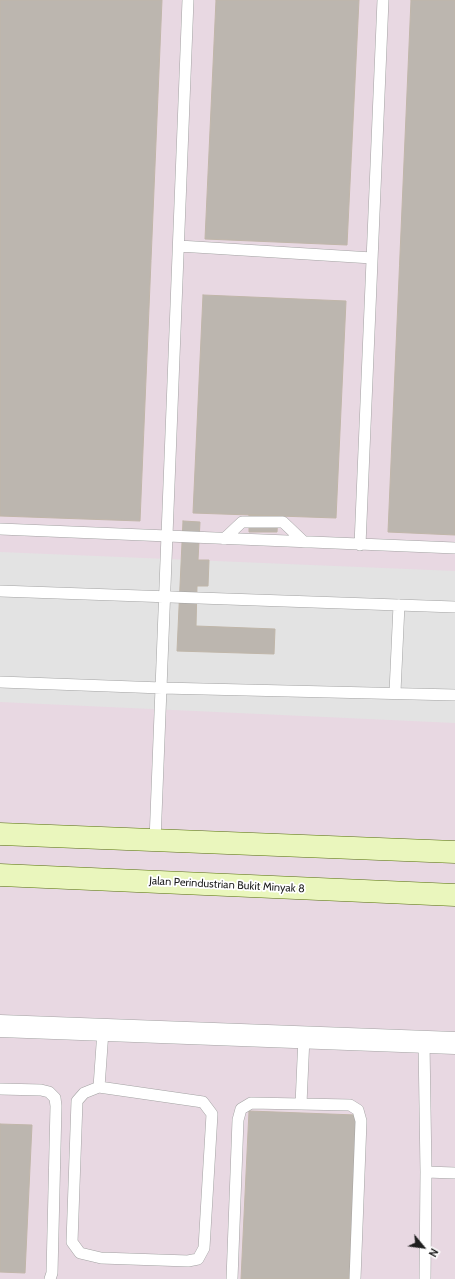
<!DOCTYPE html>
<style>
body{margin:0}
#map{position:relative;width:455px;height:1279px;overflow:hidden;background:#efede6;font-family:Cabin,sans-serif}
canvas{display:block}
.north{position:absolute;left:403px;top:1227px;width:40px;height:40px;-webkit-text-stroke:3px #fff;paint-order:stroke;rotate:119deg;font-size:11px;font-weight:700;line-height:16px;text-align:center;color:#1f1f1f}
.north::after{content:'';display:block;margin:auto;width:14px;height:18px;background:#1f1f1f;clip-path:polygon(50% 0,100% 100%,50% 72%,0 100%)}
</style>
<div id="map">
<canvas width="455" height="1279"></canvas>
<div class="north">N</div>
</div>
<script>
const ctx = document.querySelector('canvas').getContext('2d');
ctx.lineJoin = 'round';
function fillPath(path, color) { ctx.fillStyle = color; ctx.fill(path, 'evenodd'); }
const poly = rows => new Path2D(rows.map(r => 'M' + r).join(''));
function stroke(path, color, width, dash) { ctx.strokeStyle = color; ctx.lineWidth = width; ctx.lineCap = dash ? 'butt' : 'round'; ctx.setLineDash(dash || []); ctx.stroke(path); }
function label(font, color, halo, rows, align = 'center') {
  ctx.font = font + ' Cabin,sans-serif'; ctx.lineWidth = 3.5; ctx.setLineDash([]); ctx.textBaseline = 'middle'; ctx.strokeStyle = halo; ctx.fillStyle = color; for (const [text, x, y, turn = 0] of rows) {
    ctx.save(); ctx.translate(x, y); ctx.rotate((+turn || 0) * Math.PI / 180); ctx.textAlign = isNaN(turn) ? turn : align; if (halo) ctx.strokeText(text, 0, 0); ctx.fillText(text, 0, 0); ctx.restore();
  }
}
const industrial = poly([
 [0,0,455,0,455,1279,0,1279]
]);
const parking = poly([
 [0,552,455,571,455,723,0,702]
]);
const building = poly([
 [0,0,162,0,140,521,0,516,0,0],
 [216,0,359,0,347,245,205,239,216,0],
 [411,0,455,0,455,535,388,532,411,0],
 [203,295,346,301,336,518,193,513,203,295],
 [249,515,278,516,277,532,249,532,249,515],
 [183,521,200,522,198,560,209,560,208,586,197,586,196,626,275,629,274,654,177,651,183,521],
 [249,1111,356,1115,349,1279,241,1279,249,1111],
 [0,1124,32,1125,25,1273,0,1272,0,1124]
]);
const lane = poly([
 [179,246,372,258],
 [0,529,455,548],
 [224,539,242,522,283,522,304,542],
 [360,545,383,0],
 [0,591,455,607],
 [0,682,162,688,455,695],
 [395,692,399,605],
 [155,841,188,0],
 [424,1042,426,1172,425,1279],
 [99,1087,203,1102,212,1114,204,1248,198,1259,188,1261,101,1258,80,1253,72,1242,77,1101,84,1093,99,1087],
 [99,1087,103,1031],
 [0,1089,41,1090,49,1092,55,1098,56,1106,52,1273,50,1279],
 [301,1104,304,1037],
 [426,1172,455,1173],
 [232,1279,238,1120,241,1109,251,1103,350,1105,358,1110,361,1121,355,1279]
]);
const street = poly([
 [0,1026,455,1043]
]);
const secondary = poly([
 [0,834,455,852],
 [0,875,455,895]
]);
const streetNames = [
 ["Jalan Perindustrian Bukit Minyak 8",227,885,3]
];
fillPath(industrial, '#e8d8e2');
fillPath(parking, '#e3e3e3');
fillPath(building, '#bcb6af');
stroke(building, '#c0b6a9', 1);
stroke(lane, '#a3a3a3', 12);
stroke(street, '#a3a3a3', 23);
stroke(secondary, '#56700c', 23);
stroke(lane, '#fff', 11);
stroke(street, '#fff', 22);
stroke(secondary, '#eaf6bd', 22);
label('11px', '#1f1f1f', '#fff', streetNames);
</script>
